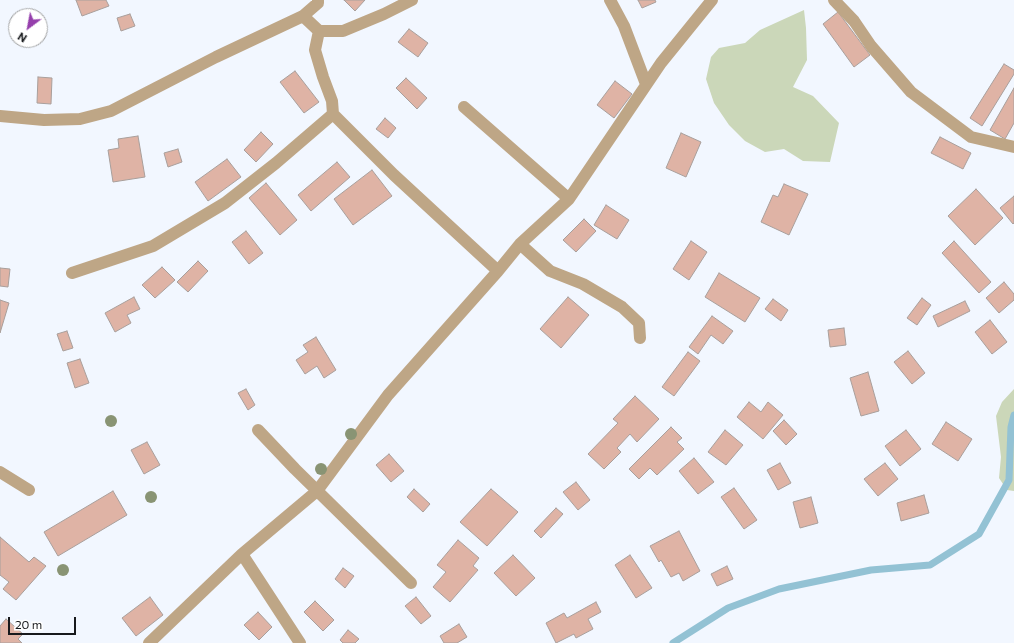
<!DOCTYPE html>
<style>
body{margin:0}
#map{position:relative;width:1014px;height:643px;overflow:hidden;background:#f2f7ff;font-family:Commissioner,sans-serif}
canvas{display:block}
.north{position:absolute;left:8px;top:8px;width:40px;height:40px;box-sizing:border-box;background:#fff;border:1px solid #a2a3a4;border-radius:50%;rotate:212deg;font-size:11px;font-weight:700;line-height:16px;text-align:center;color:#17191c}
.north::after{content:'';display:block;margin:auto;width:14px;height:18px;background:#953fac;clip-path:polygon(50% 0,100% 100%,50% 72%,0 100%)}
.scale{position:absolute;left:8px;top:617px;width:68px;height:18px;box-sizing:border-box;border:2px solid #17191c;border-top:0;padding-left:5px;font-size:12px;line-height:14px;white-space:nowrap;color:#17191c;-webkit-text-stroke:3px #fff;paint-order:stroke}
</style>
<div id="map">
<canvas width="1014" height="643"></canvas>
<div class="north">N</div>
<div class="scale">20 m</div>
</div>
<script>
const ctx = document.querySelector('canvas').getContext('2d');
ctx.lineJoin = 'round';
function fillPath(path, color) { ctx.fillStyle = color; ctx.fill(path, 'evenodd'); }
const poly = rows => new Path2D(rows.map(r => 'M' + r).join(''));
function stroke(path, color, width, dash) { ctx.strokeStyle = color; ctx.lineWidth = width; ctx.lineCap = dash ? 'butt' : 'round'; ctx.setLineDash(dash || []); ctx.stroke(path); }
const green = poly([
 [804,10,806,28,807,60,793,87,813,96,839,123,830,162,803,161,784,149,765,152,745,141,729,125,714,103,706,79,711,57,719,48,745,43,760,30],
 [1014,389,1014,491,1007,490,999,478,1001,457,996,416,1002,402]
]);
const stream = poly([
 [673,643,728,608,779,589,871,570,930,565,979,534,1009,480,1011,427,1014,415]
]);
const building = poly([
 [76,0,106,0,109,6,82,16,76,0],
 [344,0,365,0,355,11,344,0],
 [638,0,655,0,656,2,642,8,638,0],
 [838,12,870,55,854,67,823,24,838,12],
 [130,14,135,26,121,31,117,18,130,14],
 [409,29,428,43,418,57,398,42,409,29],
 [1004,64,1014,70,1014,74,982,126,970,118,1004,64],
 [295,71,319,102,304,113,280,82,295,71],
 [38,77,52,78,51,104,37,103,38,77],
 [406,78,427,98,417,109,396,88,406,78],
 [615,81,632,94,614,118,597,105,615,81],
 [1014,88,1014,123,1005,139,990,130,1014,88],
 [385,118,396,128,388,138,376,129,385,118],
 [261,132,273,144,256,162,244,150,261,132],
 [681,133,701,142,686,177,666,168,681,133],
 [138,136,145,177,113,182,108,150,119,148,118,139,138,136],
 [940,137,971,153,963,169,931,153,940,137],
 [178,149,182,162,168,167,164,153,178,149],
 [227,159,241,177,208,201,195,182,227,159],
 [337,162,350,177,311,211,298,195,337,162],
 [372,170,392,196,353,225,334,199,372,170],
 [266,183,297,220,280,235,249,198,266,183],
 [784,184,808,194,789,235,761,222,773,195,778,197,784,184],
 [976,189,1003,218,975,245,948,216,976,189],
 [1014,196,1014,223,1013,224,1000,208,1014,196],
 [606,205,629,220,617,239,594,225,606,205],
 [584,219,596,231,576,252,563,240,584,219],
 [246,231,263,253,249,264,232,242,246,231],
 [691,241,707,252,689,280,673,269,691,241],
 [954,241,991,282,979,293,942,253,954,241],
 [198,261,208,271,188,292,177,282,198,261],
 [162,267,175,280,155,298,142,285,162,267],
 [0,268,10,269,8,287,0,286,0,268],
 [719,273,760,298,745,322,705,297,719,273],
 [1004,282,1014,294,1014,300,999,313,986,298,1004,282],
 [134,297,140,309,127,315,131,323,115,332,105,313,134,297],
 [568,297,589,315,561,348,540,329,568,297],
 [922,298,931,305,917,325,907,318,922,298],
 [773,299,788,310,781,321,765,309,773,299],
 [0,300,9,303,0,333,0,300],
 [965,301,970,311,938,327,933,316,965,301],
 [712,316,733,331,723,344,711,335,698,354,689,347,712,316],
 [990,320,1007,342,992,354,975,332,990,320],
 [844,328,846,345,830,347,828,330,844,328],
 [67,331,73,348,63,351,57,334,67,331],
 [316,337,336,370,324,378,317,366,305,374,296,360,308,352,303,345,316,337],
 [908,351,925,373,912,384,894,362,908,351],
 [688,352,700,361,674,396,662,387,688,352],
 [80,359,89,383,75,388,67,363,80,359],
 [868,372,879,411,861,416,850,378,868,372],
 [246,389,255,405,248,410,238,393,246,389],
 [635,396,659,419,637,442,630,434,617,448,621,452,604,469,588,454,618,423,613,419,635,396],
 [749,402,761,412,768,402,783,415,763,439,737,417,749,402],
 [784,420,797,434,786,445,773,431,784,420],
 [946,422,972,439,958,461,932,444,946,422],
 [671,427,682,438,677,442,684,449,657,475,650,468,639,479,629,469,671,427],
 [725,430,743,445,726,465,708,452,725,430],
 [906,430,921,449,900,466,885,446,906,430],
 [147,442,160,465,144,474,131,450,147,442],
 [389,454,404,471,391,482,376,465,389,454],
 [694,458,714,482,698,494,679,471,694,458],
 [780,463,791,483,778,490,767,470,780,463],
 [885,463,898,479,878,496,864,479,885,463],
 [576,482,590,500,578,510,563,492,576,482],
 [734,488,757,520,744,529,721,497,734,488],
 [414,489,430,504,423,512,407,497,414,489],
 [491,489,518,512,487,546,460,522,491,489],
 [113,491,127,515,58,556,44,532,113,491],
 [924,495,929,513,901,521,897,503,924,495],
 [811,497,818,523,800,528,793,502,811,497],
 [556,508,563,514,541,538,534,531,556,508],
 [679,531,700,571,683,581,679,573,671,577,661,560,659,562,650,546,679,531],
 [0,537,29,562,34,557,46,566,16,600,3,589,9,582,0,575,0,537],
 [458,540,479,558,473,566,478,570,450,602,433,587,446,572,437,565,458,540],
 [513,555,535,578,516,596,494,573,513,555],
 [630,555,652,588,636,598,615,565,630,555],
 [727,566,733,579,717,586,711,574,727,566],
 [343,568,354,576,345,588,335,579,343,568],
 [150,597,163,615,136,636,122,618,150,597],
 [416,597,431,616,421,624,405,606,416,597],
 [315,601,334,620,323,631,304,612,315,601],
 [596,602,601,612,588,619,593,629,576,638,574,634,556,643,546,623,564,613,567,618,596,602],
 [258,612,272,627,259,640,244,625,258,612],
 [6,619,23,634,18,639,22,643,0,643,0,626,6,619],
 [459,624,467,637,457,643,444,643,440,636,459,624],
 [348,630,359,639,355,643,343,643,340,640,348,630]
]);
const minor = poly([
 [610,0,624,26,646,84],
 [834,0,854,21,871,46,911,92,971,137,1014,147],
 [303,16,318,3,318,0],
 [319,31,315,50,323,77,332,101,333,114,394,175,498,271],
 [464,107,569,199],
 [0,116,44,120,80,119,111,111,216,57,303,16,319,31,343,31,384,14,412,0],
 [520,244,550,271,583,284,622,307,639,323,640,338],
 [72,273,153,246,225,203,276,163,333,114],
 [258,430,295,469,411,583],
 [0,472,29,490],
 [242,554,300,643],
 [149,643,242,554,317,491,388,395,498,271,520,244,569,199,661,63,712,0]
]);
const trees = [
 [111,421],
 [351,434],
 [321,469],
 [151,497],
 [63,570]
];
fillPath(green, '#cbd7b9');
stroke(stream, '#93c2d4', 7);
fillPath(building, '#dfb3a5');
stroke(building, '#a89f9c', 1);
stroke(minor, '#bea686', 12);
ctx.fillStyle = '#899474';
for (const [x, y] of trees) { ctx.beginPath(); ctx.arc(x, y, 6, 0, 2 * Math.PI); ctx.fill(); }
</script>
